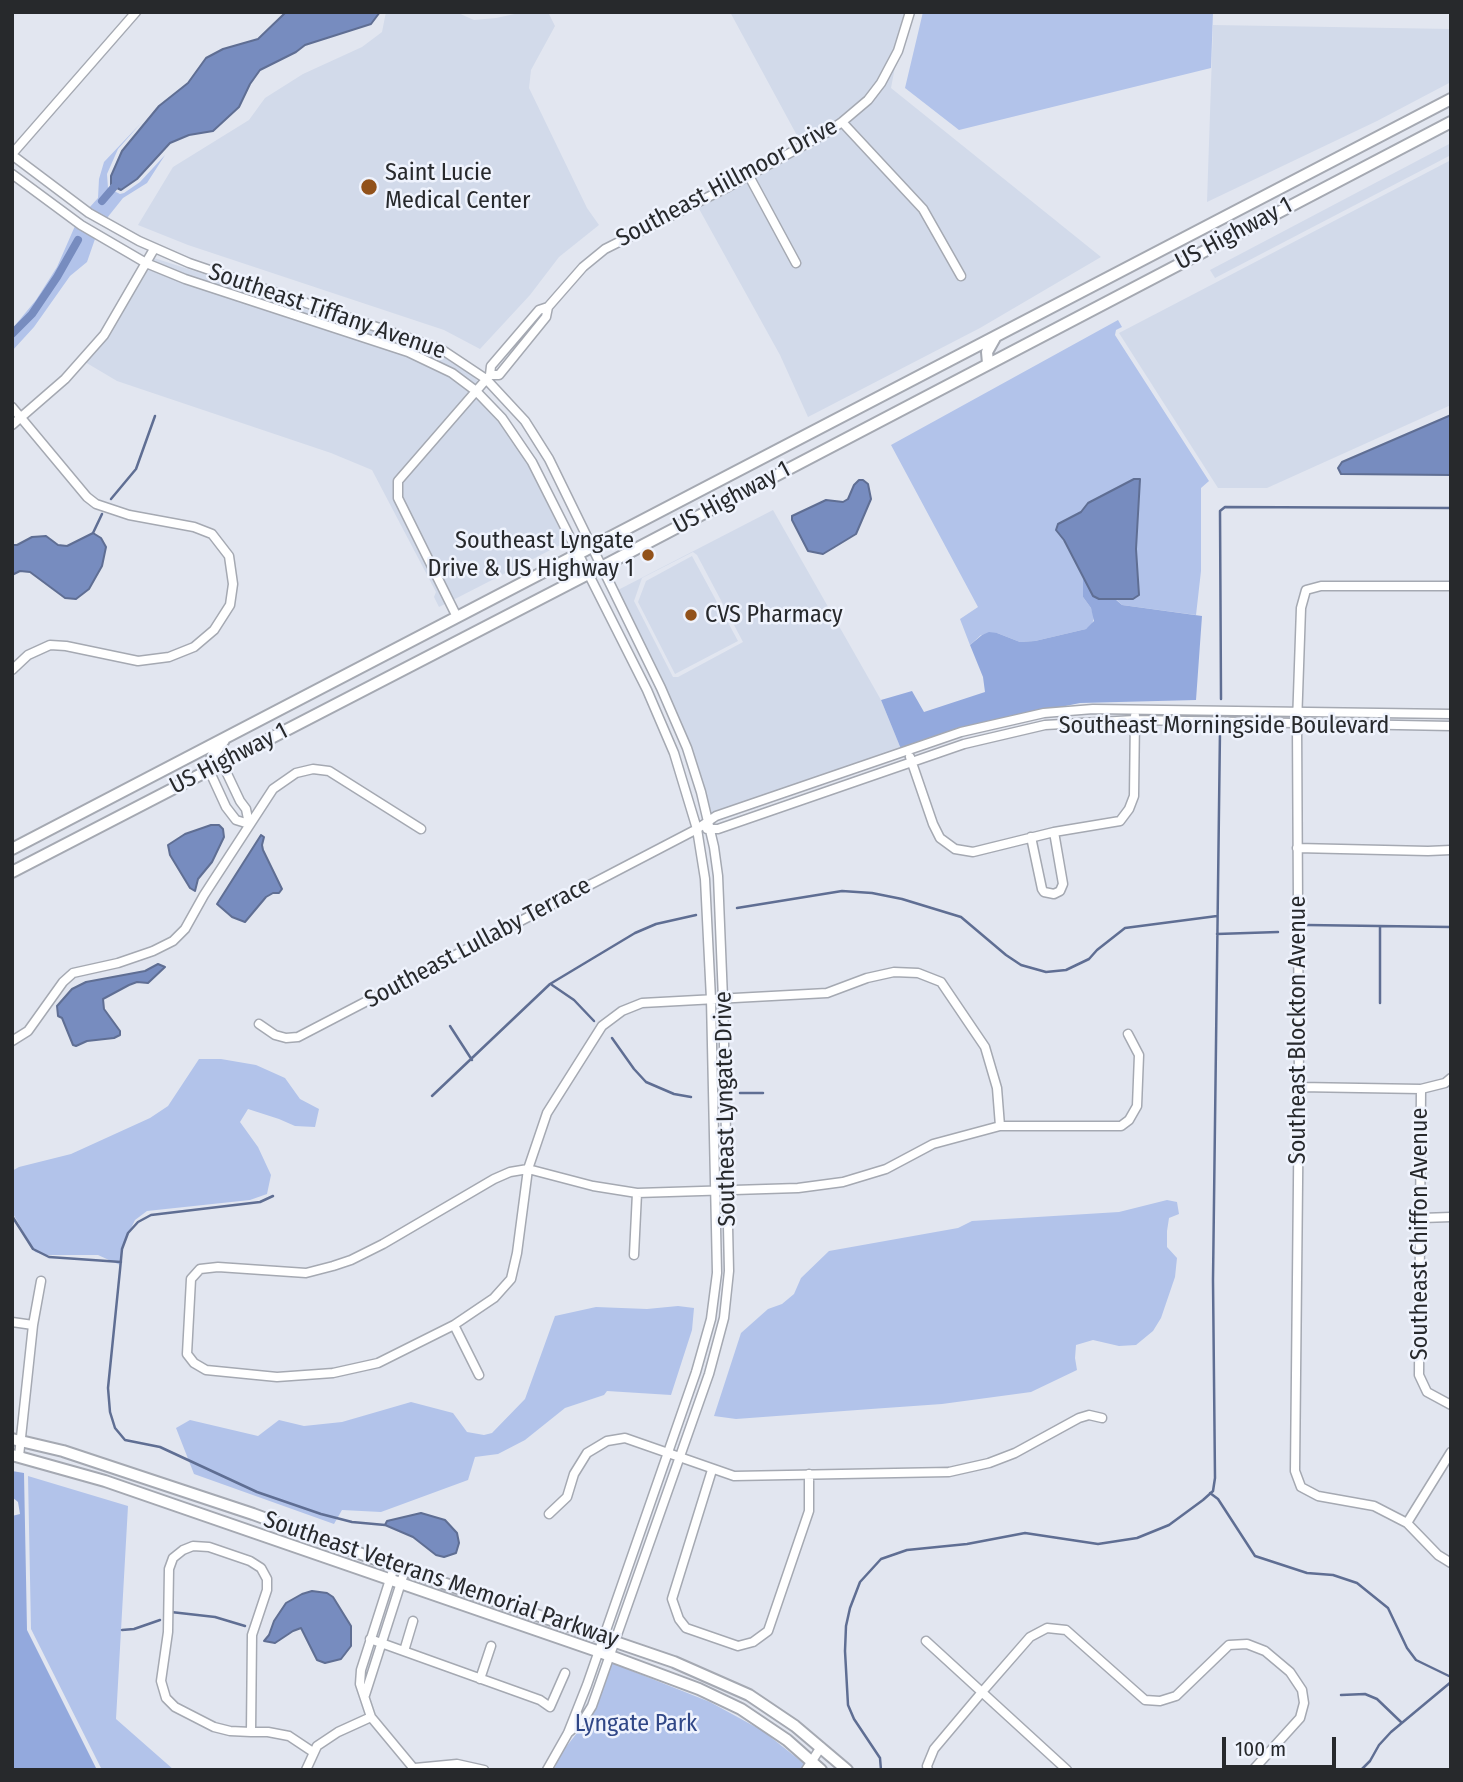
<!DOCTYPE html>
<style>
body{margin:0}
#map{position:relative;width:1463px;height:1782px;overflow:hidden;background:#e2e6f0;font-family:"Fira Sans Condensed",sans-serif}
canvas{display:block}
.frame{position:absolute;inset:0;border:14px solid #27292c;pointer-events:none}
.scale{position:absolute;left:1222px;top:1737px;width:114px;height:32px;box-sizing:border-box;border:4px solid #27292c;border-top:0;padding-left:9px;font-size:21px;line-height:24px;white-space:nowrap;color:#27292c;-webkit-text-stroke:5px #eff3fd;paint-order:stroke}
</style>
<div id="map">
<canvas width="1463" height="1782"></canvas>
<div class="frame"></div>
<div class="scale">100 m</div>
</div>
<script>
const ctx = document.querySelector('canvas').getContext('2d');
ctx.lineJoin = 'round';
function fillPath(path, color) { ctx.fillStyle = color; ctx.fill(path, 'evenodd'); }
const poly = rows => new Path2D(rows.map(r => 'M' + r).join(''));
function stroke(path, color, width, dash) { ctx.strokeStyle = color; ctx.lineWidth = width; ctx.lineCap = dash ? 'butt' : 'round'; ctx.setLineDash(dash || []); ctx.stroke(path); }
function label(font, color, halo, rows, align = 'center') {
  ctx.font = font + ' "Fira Sans Condensed",sans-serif'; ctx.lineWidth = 5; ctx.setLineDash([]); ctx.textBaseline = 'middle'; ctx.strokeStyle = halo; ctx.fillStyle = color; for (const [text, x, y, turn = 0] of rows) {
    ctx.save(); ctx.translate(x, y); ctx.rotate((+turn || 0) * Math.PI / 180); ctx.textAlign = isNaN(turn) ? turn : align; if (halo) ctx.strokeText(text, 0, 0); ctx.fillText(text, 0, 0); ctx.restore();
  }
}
const built = poly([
 [386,12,456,12,474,20,496,18,524,12,548,12,555,26,531,70,529,88,587,208,599,225,559,257,530,295,480,349,444,330,188,245,138,225,173,167,249,120,265,98,303,74,362,47,382,32],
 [730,12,905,12,894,50,877,81,864,97,840,119,695,199,800,141],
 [1213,25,1451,29,1451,82,1377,121,1207,202],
 [895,67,891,88,1101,257,980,328,808,417,780,355,698,207,845,126,871,102],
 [1451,143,1451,155,1215,278,1210,270],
 [1451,160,1451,405,1267,488,1218,488,1119,333],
 [154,258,244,287,291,305,429,348,471,374,479,382,475,385,455,370,410,348,186,275,152,261],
 [148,268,406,356,450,376,470,391,393,481,394,499,445,604,439,607,434,597,436,592,372,470,331,453,117,381,85,362,108,337],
 [476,397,498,420,528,464,566,542,453,600,402,497,402,482],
 [773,510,881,700,901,749,711,814,691,747,618,590],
 [693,552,697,555,743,642,678,677,673,677,634,601,642,578],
 [692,556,738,641,675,674,638,602,646,581]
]);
const green = poly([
 [923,12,1213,12,1211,68,959,130,905,88],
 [141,123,118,149,107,174,108,188,120,194,124,193,140,182,165,155,147,183,123,198,107,218,89,208,98,198,99,179,104,162],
 [75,226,95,239,87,262,70,276,34,327,12,351,12,329,36,300,57,267],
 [1118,320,1122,327,1116,330,1115,335,1209,481,1201,488,1201,571,1196,615,1122,605,1100,584,1083,597,1091,608,1094,617,1092,625,1086,629,1035,641,1020,642,997,633,981,635,970,645,960,619,978,607,891,445],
 [199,1059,221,1059,256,1065,285,1078,300,1099,319,1109,315,1127,295,1126,279,1119,248,1109,240,1122,258,1147,271,1175,267,1194,250,1200,147,1211,135,1220,122,1247,120,1265,98,1255,46,1255,35,1252,12,1212,12,1171,19,1167,71,1154,150,1118,168,1106],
 [1167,1200,1177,1202,1179,1214,1169,1218,1167,1231,1167,1247,1177,1258,1175,1277,1161,1318,1153,1331,1136,1345,1119,1346,1093,1340,1076,1345,1075,1358,1077,1370,1031,1392,942,1404,871,1409,736,1419,714,1416,741,1333,768,1309,782,1304,794,1294,801,1278,829,1251,958,1228,972,1221,1119,1212],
 [678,1306,694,1308,692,1330,671,1395,607,1391,604,1395,565,1408,525,1440,498,1454,475,1457,468,1480,381,1512,342,1510,334,1524,194,1474,176,1428,190,1420,258,1436,279,1420,304,1426,342,1422,411,1402,453,1413,467,1432,484,1435,492,1433,525,1399,555,1316,596,1307,647,1309],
 [28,1476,128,1506,116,1719,174,1770,102,1770,31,1629],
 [612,1663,710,1702,763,1731,812,1770,554,1770,559,1756,577,1733]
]);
const forest = poly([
 [1086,574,1122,605,1202,616,1196,700,1080,703,960,728,901,749,881,700,912,691,924,712,985,692,983,677,970,645,982,635,989,632,997,633,1020,642,1035,641,1086,629,1094,621,1091,608,1083,597,1083,580],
 [12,1471,24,1473,27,1630,97,1770,12,1770,12,1516,20,1514,18,1502,12,1497]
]);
const water = poly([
 [286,12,380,12,371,24,305,45,296,52,260,70,250,84,239,107,213,131,189,135,170,143,137,179,121,190,111,185,111,176,122,151,159,106,188,83,206,58,223,49,258,39,286,12],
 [1451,415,1451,475,1341,474,1338,468,1342,462,1451,415],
 [1134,479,1140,479,1136,549,1139,595,1133,599,1099,599,1093,596,1064,540,1056,530,1058,524,1081,512,1088,503,1134,479],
 [859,480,863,480,868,484,871,499,856,534,823,554,808,551,792,520,792,516,826,500,843,502,848,499,854,485,859,480],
 [93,533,101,538,106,547,102,566,89,589,76,599,65,598,30,572,20,571,12,575,12,545,17,545,32,537,46,536,58,545,67,546,93,533],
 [211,825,219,825,223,829,224,837,212,862,198,879,195,891,190,888,170,855,168,845,185,834,211,825],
 [261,835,264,837,262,845,263,850,282,889,279,893,273,893,266,897,245,922,232,917,217,904,261,835],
 [158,964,165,967,148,983,137,982,129,985,103,999,104,1009,120,1031,120,1035,114,1038,87,1041,76,1046,73,1045,62,1018,58,1016,57,1006,72,989,86,982,145,971,158,964],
 [421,1513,445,1520,457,1533,459,1543,456,1553,444,1557,436,1555,413,1537,385,1525,387,1521,421,1513],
 [312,1591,327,1593,333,1597,351,1626,351,1646,341,1659,325,1663,317,1660,301,1628,293,1631,275,1643,264,1641,269,1635,274,1621,286,1603,302,1594,312,1591]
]);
const stream = poly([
 [111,499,136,469,155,416],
 [93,533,102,514],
 [1221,699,1220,511,1225,507,1451,508],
 [737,908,842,891,872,893,902,899,961,917,1006,955,1021,965,1046,972,1066,970,1089,959,1097,950,1125,928,1217,916],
 [1307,925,1451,927],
 [1217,934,1278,932],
 [552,985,574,1000,594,1021],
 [1380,1003,1380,927],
 [450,1026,472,1060],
 [612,1038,634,1069,646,1082,674,1094,691,1097],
 [740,1093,763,1093],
 [432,1096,550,984,635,933,656,924,696,915],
 [273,1196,260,1202,151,1215,138,1222,128,1233,122,1249,120,1270,108,1388,110,1412,115,1428,125,1440,160,1447,257,1492,321,1514,352,1522,385,1525],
 [12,1216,33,1249,49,1257,121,1262],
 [1210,1493,1218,1499,1255,1556,1307,1573,1333,1575,1357,1583,1388,1608,1407,1648,1416,1660,1451,1677],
 [171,1612,215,1617,245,1626],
 [122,1630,134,1629,160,1620],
 [1341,1695,1365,1694,1377,1699,1402,1723],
 [881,1770,880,1758,854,1719,848,1705,845,1651,846,1626,850,1608,860,1582,881,1559,907,1550,967,1544,1025,1533,1098,1544,1137,1538,1169,1525,1203,1500,1213,1491,1215,1478,1213,1280,1220,730],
 [1361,1770,1370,1761,1379,1745,1391,1732,1451,1682]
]);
const canal = poly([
 [102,201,114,187],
 [12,334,32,314,57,277,78,240]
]);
const minor = poly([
 [842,122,923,209,961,276],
 [12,154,136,12],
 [12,155,89,213,139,241,189,263,441,349,486,379,525,421,549,459,661,688,687,748,701,792,714,847,718,876,723,999,729,1271,724,1318,709,1374,592,1706,584,1719,568,1733],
 [12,174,81,225,146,263,185,279,408,352,452,373,476,391,502,418,532,462,647,690,674,753,697,829,705,879,711,999,717,1273,711,1319,696,1372,587,1685,568,1733,547,1770],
 [749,176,796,263],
 [490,375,499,375,546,317,548,307],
 [12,407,87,497,96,504,129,515,194,527,212,534,229,556,233,584,230,605,214,630,194,647,169,657,138,661,66,646,50,645,28,655,12,670],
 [12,425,65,379,104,335,154,249],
 [1451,586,1321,586,1306,590,1301,608,1297,724,1299,1087,1295,1471,1301,1487,1318,1496,1374,1506,1407,1523,1438,1555,1451,1563],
 [457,617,398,498,398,481,490,375,491,366,539,310,548,307,583,267,605,249,728,187,826,133,842,122,868,100,881,83,898,51,910,12],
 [910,757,933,824,940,838,955,849,973,852,1054,832,1120,821,1129,809,1134,796,1135,716],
 [209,770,226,807,236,820,249,824,246,809,240,801,222,763],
 [707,829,718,829,964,744,1045,725,1135,720,1451,726],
 [1031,837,1042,889,1044,892,1054,894,1060,891,1063,884,1054,832],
 [1297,848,1428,851,1451,850],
 [259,1024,275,1035,286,1038,298,1037,697,829,716,816,961,732,1044,713,1093,709,1451,714],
 [12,1041,28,1031,63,982,73,973,118,963,153,951,173,941,185,929,204,895,273,789,296,773,313,769,329,771,421,829],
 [1299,1087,1421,1089,1445,1083,1451,1078],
 [1421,1089,1419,1375,1427,1392,1451,1405],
 [1000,1126,997,1088,985,1047,941,982,918,973,894,972,867,978,827,993,642,1003,622,1011,602,1026,547,1113,528,1169,517,1253,511,1279,494,1298,454,1325,378,1363,333,1373,277,1377,206,1370,194,1363,187,1354,191,1279,200,1269,218,1267,306,1273,333,1266,351,1260,383,1244,494,1179,510,1172,528,1169,593,1186,637,1193,798,1188,843,1182,886,1169,933,1144,1000,1126,1121,1126,1129,1120,1137,1106,1139,1055,1128,1034],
 [1422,1218,1451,1217],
 [634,1255,637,1193],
 [12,1322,33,1325],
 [454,1325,479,1375],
 [19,1456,33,1325,41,1281],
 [712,1470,672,1599,679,1619,686,1628,738,1646,753,1642,768,1631,809,1511,809,1474],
 [549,1514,567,1497,574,1474,587,1453,607,1441,625,1438,734,1476,949,1472,989,1463,1015,1453,1079,1418,1089,1415,1102,1418],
 [1407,1523,1451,1452],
 [394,1567,361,1670,360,1684,371,1717,415,1770],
 [370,1639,540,1700,550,1707,565,1673],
 [926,1641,1067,1770],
 [404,1651,413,1621],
 [480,1679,491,1646],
 [365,1695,405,1570],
 [251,1732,252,1635,267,1590,267,1579,261,1568,250,1561,209,1547,193,1546,183,1550,173,1558,169,1569,168,1632,161,1681,166,1698,175,1707,214,1727,230,1731,251,1732,268,1732,289,1736,313,1752],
 [415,1768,457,1764,484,1770],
 [306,1770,317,1746,338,1732,371,1717],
 [806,1770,821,1747],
 [928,1770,927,1766,934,1749,982,1692,1030,1637,1047,1628,1066,1630,1145,1700,1160,1701,1176,1696,1229,1645,1247,1644,1265,1651,1290,1672,1302,1690,1304,1703,1300,1718,1253,1770]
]);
const major = poly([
 [988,363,987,352,996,336],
 [209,770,213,755,224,740],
 [12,849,1451,99],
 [12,872,588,574,1451,122],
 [12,1439,63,1451,253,1514,405,1570,674,1662,749,1695,795,1726,847,1770],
 [12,1455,105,1481,597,1651,699,1689,741,1709,787,1740,821,1770]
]);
const markers = [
 [369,187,9,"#92521b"],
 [648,555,7,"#92521b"],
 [691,615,7,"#92521b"]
];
const poiNames = [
 ["Saint Lucie",385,173],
 ["Medical Center",385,201],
 ["Southeast Lyngate",634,541,"right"],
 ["Drive & US Highway 1",634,569,"right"],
 ["CVS Pharmacy",705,615]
];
const streetNames = [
 ["Southeast Hillmoor Drive",727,183,-28],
 ["US Highway 1",1234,234,-28],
 ["Southeast Tiffany Avenue",327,312,19],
 ["US Highway 1",732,498,-28],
 ["Southeast Morningside Boulevard",1224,726],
 ["US Highway 1",229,759,-27],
 ["Southeast Lullaby Terrace",478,943,-28],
 ["Southeast Blockton Avenue",1298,1030,-90],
 ["Southeast Lyngate Drive",726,1109,-91],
 ["Southeast Chiffon Avenue",1420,1234,-90],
 ["Southeast Veterans Memorial Parkway",441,1580,19]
];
const parkNames = [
 ["Lyngate Park",636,1724]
];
fillPath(built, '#d2daea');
fillPath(green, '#b2c3ea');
fillPath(forest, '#93a9dd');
fillPath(water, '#778cbf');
stroke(water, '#5f6e93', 2);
stroke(stream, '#5f6e93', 2.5);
stroke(canal, '#778cbf', 8);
stroke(minor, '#a5a9b2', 11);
stroke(major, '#a5a9b2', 14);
stroke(minor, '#fff', 8);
stroke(major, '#fff', 10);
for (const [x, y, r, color] of markers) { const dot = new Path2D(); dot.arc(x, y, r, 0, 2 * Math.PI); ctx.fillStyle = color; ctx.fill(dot); stroke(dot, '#eff3fd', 2.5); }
label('24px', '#27292c', '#eff3fd', poiNames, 'left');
label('24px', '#27292c', '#eff3fd', streetNames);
label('24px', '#304787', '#eff3fd', parkNames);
</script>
